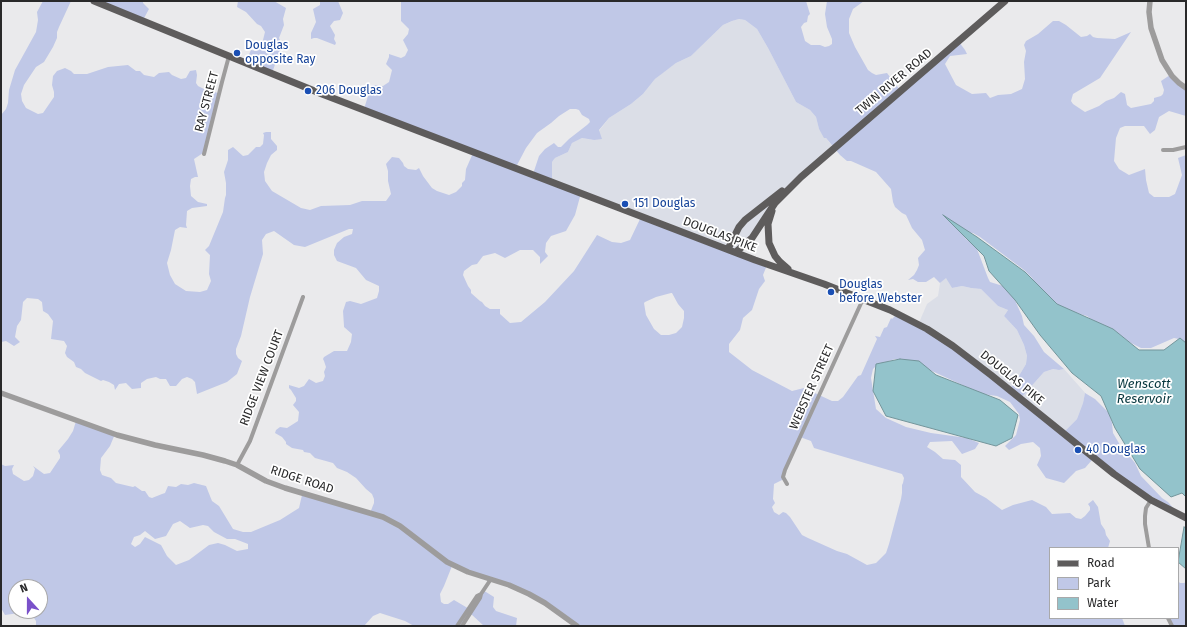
<!DOCTYPE html>
<style>
body{margin:0}
#map{position:relative;width:1187px;height:627px;overflow:hidden;background:#eaeaec;font-family:"Fira Sans",sans-serif}
canvas{display:block}
.frame{position:absolute;inset:0;border:2px solid #29292a;pointer-events:none}
.legend{position:absolute;left:1049px;top:547px;width:130px;height:72px;box-sizing:border-box;background:#fff;border:1px solid #a9a9aa;margin:0;padding:5px 7px;list-style:none;font-size:12px;color:#29292a}
.legend li{display:flex;align-items:center;gap:8px;height:20px}
.legend b{width:20px;border:1px solid #a9a9aa}
.north{position:absolute;left:8px;top:579px;width:40px;height:40px;box-sizing:border-box;background:#fff;border:1px solid #a9a9aa;border-radius:50%;rotate:339deg;font-size:11px;font-weight:700;line-height:16px;text-align:center;color:#29292a}
.north::after{content:'';display:block;margin:auto;width:14px;height:18px;background:#7a51ca;clip-path:polygon(50% 0,100% 100%,50% 72%,0 100%)}
</style>
<div id="map">
<canvas width="1187" height="627"></canvas>
<div class="frame"></div>
<ul class="legend">
<li><b style="height:5px;background:#5e5c5c"></b>Road</li>
<li><b style="height:11px;background:#c0c8e7"></b>Park</li>
<li><b style="height:11px;background:#93c3cb"></b>Water</li>
</ul>
<div class="north">N</div>
</div>
<script>
const ctx = document.querySelector('canvas').getContext('2d');
ctx.lineJoin = 'round';
function fillPath(path, color) { ctx.fillStyle = color; ctx.fill(path, 'evenodd'); }
const poly = rows => new Path2D(rows.map(r => 'M' + r).join(''));
function stroke(path, color, width, dash) { ctx.strokeStyle = color; ctx.lineWidth = width; ctx.lineCap = dash ? 'butt' : 'round'; ctx.setLineDash(dash || []); ctx.stroke(path); }
function label(font, color, halo, rows, align = 'center') {
  ctx.font = font + ' "Fira Sans",sans-serif'; ctx.lineWidth = 3.5; ctx.setLineDash([]); ctx.textBaseline = 'middle'; ctx.strokeStyle = halo; ctx.fillStyle = color; for (const [text, x, y, turn = 0] of rows) {
    ctx.save(); ctx.translate(x, y); ctx.rotate((+turn || 0) * Math.PI / 180); ctx.textAlign = isNaN(turn) ? turn : align; if (halo) ctx.strokeText(text, 0, 0); ctx.fillText(text, 0, 0); ctx.restore();
  }
}
const built = poly([
 [739,19,745,20,757,29,768,48,796,102,810,110,816,117,819,129,832,146,792,184,738,251,552,182,552,162,555,158,568,152,572,143,582,138,594,140,599,131,609,118,631,104,643,94,655,79,662,73,676,63,691,56,723,25,732,21],
 [946,277,952,288,962,286,971,288,981,289,998,306,1008,310,1004,316,1017,330,1024,345,1027,356,1026,364,1014,384,1011,387,918,325,927,304,938,296,940,283],
 [1053,369,1059,370,1064,369,1087,395,1085,394,1083,403,1077,419,1063,433,1020,399,1044,372]
]);
const green = poly([
 [43,1,71,1,59,27,57,32,57,38,53,47,44,62,36,67,24,85,21,94,22,101,26,108,38,114,43,113,54,97,54,92,52,85,53,76,57,71,65,68,71,71,74,74,87,74,108,67,128,65,136,71,140,71,144,75,154,77,159,73,169,72,172,75,181,79,186,78,190,71,196,70,197,75,196,83,198,86,206,90,218,93,203,153,194,159,198,177,195,177,191,179,190,186,191,196,198,202,207,204,207,206,192,208,187,211,186,225,187,228,180,227,175,230,171,250,167,263,170,275,175,284,186,291,200,292,207,290,211,281,209,274,210,255,205,250,209,246,223,212,225,198,226,195,226,183,224,172,228,160,228,150,233,147,243,156,248,155,256,147,260,147,263,144,264,135,263,133,266,132,271,132,271,139,277,146,277,150,271,155,267,163,264,172,265,181,272,191,301,208,310,210,321,206,350,205,362,201,386,201,391,194,388,181,388,171,386,164,392,157,399,158,403,163,404,166,408,169,416,170,419,168,423,176,432,188,437,191,449,195,456,192,462,186,462,183,465,180,466,169,473,153,364,109,368,96,372,85,383,86,389,82,392,70,386,64,389,57,389,54,401,58,405,56,408,50,403,40,408,34,409,29,401,21,401,1,806,1,810,14,808,16,807,22,804,23,801,27,805,41,811,45,820,45,825,47,829,46,832,44,832,39,827,27,825,14,827,1,864,1,853,9,849,19,849,33,855,47,868,70,872,73,876,75,887,73,900,90,959,42,965,50,967,54,950,56,945,64,956,85,972,94,986,93,990,98,998,95,1011,94,1022,89,1025,79,1024,62,1026,51,1024,45,1026,41,1038,34,1053,21,1059,21,1066,25,1081,37,1087,36,1090,34,1093,37,1097,38,1115,39,1131,32,1100,78,1073,94,1071,101,1073,104,1085,112,1099,106,1106,101,1114,98,1121,92,1125,94,1127,105,1131,108,1151,104,1154,101,1154,98,1161,96,1163,94,1164,90,1161,81,1170,75,1186,90,1186,116,1169,111,1159,117,1155,130,1150,134,1144,126,1125,126,1120,128,1116,138,1114,161,1119,169,1129,175,1145,169,1146,180,1149,193,1154,197,1169,197,1175,194,1182,175,1178,158,1186,155,1186,344,1179,339,1174,338,1151,348,1141,348,1129,342,1111,328,1096,323,1087,316,1072,312,1063,312,1043,294,1032,278,1024,270,980,237,973,233,962,232,963,235,966,239,974,245,977,249,988,278,990,282,1003,286,1014,298,1022,316,1024,325,1034,336,1044,352,1064,369,1059,370,1053,369,1044,372,1020,399,1063,433,1077,419,1083,403,1085,393,1095,399,1109,413,1112,423,1113,433,1120,445,1135,463,1141,476,1162,498,1168,502,1176,511,1092,460,1085,468,1076,471,1064,483,1046,478,1037,465,1041,456,1040,448,1033,442,1021,444,1009,450,1005,446,1016,435,1020,420,1019,414,1010,402,997,396,982,394,921,366,899,359,895,359,877,365,873,369,871,378,876,409,886,418,906,427,931,433,967,438,979,443,975,449,962,454,952,441,930,442,927,447,935,452,943,459,955,460,961,465,961,477,975,492,986,498,1002,510,1013,505,1032,500,1046,507,1052,514,1070,513,1076,518,1081,519,1085,516,1090,510,1090,507,1088,504,1093,500,1098,507,1101,524,1105,530,1106,535,1110,541,1108,548,1050,548,1050,618,1122,618,1125,626,576,626,547,605,512,588,452,566,444,586,440,594,441,602,444,604,448,604,454,600,471,610,484,591,486,592,494,597,493,607,496,611,517,618,516,626,484,626,471,614,461,626,414,626,405,621,380,613,373,616,364,626,36,626,36,621,34,618,27,617,19,613,5,615,1,608,1,464,5,466,14,465,12,469,13,474,24,481,29,480,33,476,35,469,33,466,44,474,50,473,60,458,60,455,58,451,68,439,73,431,76,421,115,434,110,446,101,458,100,470,102,475,111,478,116,483,133,487,135,486,142,491,145,491,149,497,152,498,162,494,165,493,168,486,176,487,181,484,188,485,194,483,206,486,212,501,219,506,233,529,243,532,251,532,280,520,299,508,302,495,370,513,374,503,374,499,372,494,366,489,356,478,347,472,337,468,333,463,315,458,310,453,304,452,303,450,292,448,286,444,286,442,282,437,275,433,276,430,280,427,287,428,298,421,299,412,293,405,296,401,296,398,291,390,289,388,289,385,299,388,304,386,309,379,316,383,323,381,325,376,324,372,326,367,324,361,323,359,324,357,334,351,347,351,351,342,352,334,344,327,344,326,343,311,346,302,350,301,361,304,377,298,379,291,379,286,366,280,356,268,337,261,334,255,334,250,337,243,344,237,352,234,353,229,349,229,305,247,294,245,274,231,266,234,262,240,263,254,250,297,241,336,236,349,236,354,238,358,242,361,237,374,227,382,197,394,195,382,192,379,187,377,182,379,176,386,170,386,166,379,160,379,156,377,147,379,141,383,141,388,132,389,126,383,119,384,115,390,114,385,109,382,103,380,101,381,85,373,81,369,76,367,74,362,67,357,65,353,67,346,64,341,51,339,53,321,48,314,43,311,42,302,38,299,27,298,23,302,21,320,17,326,15,337,20,342,14,346,6,341,1,342,1,115,6,109,8,103,9,90,15,70,36,32,38,20,37,12],
 [739,19,745,20,757,29,768,48,796,102,810,110,816,117,819,129,824,138,826,138,840,155,847,161,851,161,876,172,891,189,893,202,895,207,902,213,906,215,912,228,922,240,925,250,918,258,919,265,917,270,914,275,908,280,913,279,918,282,926,282,934,277,940,283,946,278,952,288,962,286,971,288,981,289,998,306,1008,310,1004,316,1017,330,1024,345,1027,356,1026,364,1014,384,1011,387,918,325,896,315,892,319,891,318,887,327,884,328,880,337,875,336,877,339,861,375,858,376,843,397,838,401,832,401,804,388,792,391,752,370,729,352,729,344,740,330,743,318,752,310,759,289,765,281,763,275,767,265,641,217,630,240,621,243,612,242,597,235,574,271,545,302,521,322,510,323,500,314,500,309,490,309,485,306,482,302,480,301,471,293,471,290,468,286,463,275,464,271,472,265,477,264,483,256,495,253,505,258,520,250,533,250,540,257,540,264,548,256,545,252,546,243,551,236,566,231,575,215,581,193,552,182,552,162,555,158,568,152,572,143,582,138,594,140,602,139,599,130,609,118,631,104,643,94,655,79,676,63,691,56,723,25,732,21],
 [570,109,576,109,579,110,582,115,589,119,590,122,587,125,569,139,561,147,558,147,554,143,545,149,539,156,533,174,516,167,526,148,537,133,551,123,559,116],
 [671,293,672,293,678,304,684,311,684,318,682,327,676,333,669,335,661,335,654,329,646,315,644,303,645,302,656,297],
 [800,437,811,441,814,448,902,474,904,478,903,483,902,485,902,493,901,499,889,544,886,553,876,563,867,565,847,554,837,551,808,538,802,535,790,517,786,513,783,512,779,515,774,512,772,507,775,503,773,499,774,484,784,479,786,467],
 [180,521,190,528,203,525,208,526,214,532,227,539,235,539,248,544,248,549,237,551,225,545,218,543,209,545,189,560,176,565,167,556,161,545,145,537,140,544,135,547,131,544,134,537,140,535,145,531,155,539,166,536,173,524],
 [16,587,40,587,40,611,16,611],
 [95,1,143,1,143,3,149,9,143,20],
 [238,1,274,1,286,8,283,19,284,25,279,38,282,45,272,73,246,61,251,50,256,51,260,47,263,40,265,32,261,26,257,24,246,12,237,7],
 [320,1,338,1,343,13,340,20,334,21,330,26,335,35,334,39,336,43,335,45,317,38,314,38,311,39,311,33,316,22,313,9,320,5],
 [1178,581,1180,583,1184,583,1186,582,1186,626,1171,626,1166,618,1178,618]
]);
const water = poly([
 [943,215,977,237,1025,272,1057,304,1113,329,1139,350,1164,350,1180,338,1186,343,1186,497,1182,493,1171,497,1140,469,1115,428,1101,396,1072,373,1040,335,1015,300,989,271,984,256,943,215],
 [900,359,919,361,936,375,1000,400,1018,415,1012,438,996,446,886,416,873,391,876,364,900,359],
 [1184,527,1186,528,1186,569,1178,562,1184,527]
]);
const minor = poly([
 [1163,150,1173,150,1186,147],
 [204,154,222,82,229,56],
 [237,465,250,441,303,297],
 [787,484,783,477,785,470,863,299],
 [1149,548,1145,524,1145,516,1146,508,1151,500],
 [1168,618,1172,626],
 [457,626,477,596,481,594,491,579],
 [462,626,480,598,481,594]
]);
const tertiary = poly([
 [1150,1,1149,12,1151,28,1162,60,1172,76,1179,83,1186,88],
 [1,393,117,435,155,445,203,455,225,461,237,465,266,481,285,488,383,517,400,526,447,562,468,572,509,585,529,594,545,603,577,626]
]);
const primary = poly([
 [94,1,322,94,755,260,824,284,890,310,927,329,953,346,991,375,1114,474,1151,500,1186,518],
 [772,211,768,224,769,243,775,256,780,262,788,269],
 [728,249,739,227,745,220,782,191],
 [736,252,752,238,775,203,801,177,1005,1]
]);
const markers = [
 [237,53,4,"#1a4fb4"],
 [308,91,4,"#1a4fb4"],
 [625,204,4,"#1a4fb4"],
 [831,292,4,"#1a4fb4"],
 [1078,450,4,"#1a4fb4"]
];
const transitNames = [
 ["Douglas",245,46],
 ["opposite Ray",245,60],
 ["206 Douglas",316,91],
 ["151 Douglas",633,204],
 ["Douglas",839,285],
 ["before Webster",839,299],
 ["40 Douglas",1086,450]
];
const streetNames = [
 ["TWIN RIVER ROAD",894,82,-40],
 ["RAY STREET",207,102,-75],
 ["DOUGLAS PIKE",720,235,21],
 ["RIDGE VIEW COURT",262,378,-69],
 ["DOUGLAS PIKE",1012,378,39],
 ["WEBSTER STREET",812,387,-66],
 ["RIDGE ROAD",302,480,18]
];
const waterNames = [
 ["Wenscott",1144,384],
 ["Reservoir",1144,399]
];
fillPath(built, '#dbdee7');
fillPath(green, '#c0c8e7');
fillPath(water, '#93c3cb');
stroke(water, '#73959b', 1);
stroke(minor, '#9d9c9c', 4);
stroke(tertiary, '#9d9c9c', 5.5);
stroke(primary, '#5e5c5c', 7);
for (const [x, y, r, color] of markers) { const dot = new Path2D(); dot.arc(x, y, r, 0, 2 * Math.PI); ctx.fillStyle = color; ctx.fill(dot); stroke(dot, '#fff', 1.5); }
label('12px', '#164399', '#fff', transitNames, 'left');
label('12px', '#29292a', '#fff', streetNames);
label('italic 13px', '#07373e', '#fff', waterNames);
</script>
